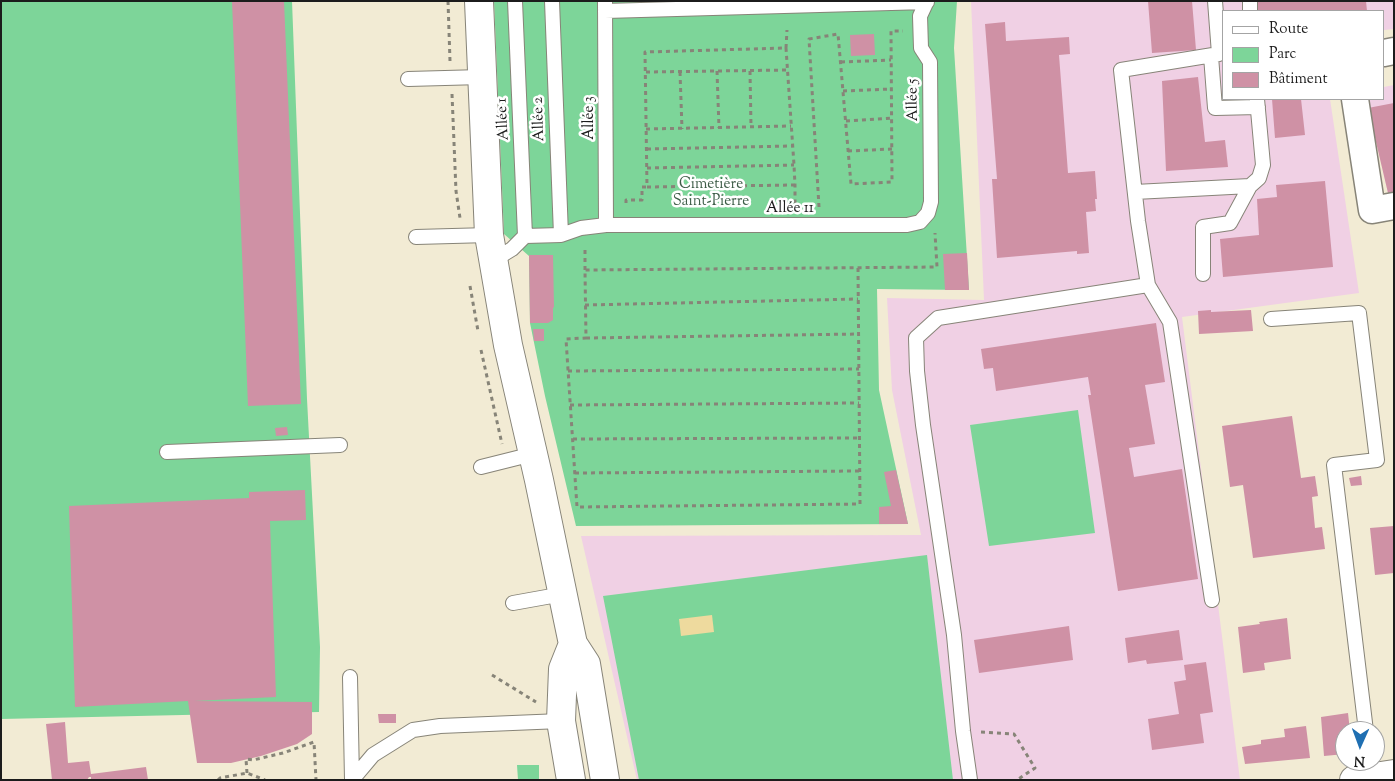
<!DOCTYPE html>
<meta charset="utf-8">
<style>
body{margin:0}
#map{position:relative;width:1395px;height:781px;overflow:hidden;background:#f2ebd4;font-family:"Sorts Mill Goudy",serif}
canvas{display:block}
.frame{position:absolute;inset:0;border:2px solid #1c1c1c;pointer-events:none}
.legend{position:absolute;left:1222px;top:10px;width:162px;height:90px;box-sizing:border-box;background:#fff;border:1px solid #a4a4a4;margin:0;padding:6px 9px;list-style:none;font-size:15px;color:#1c1c1c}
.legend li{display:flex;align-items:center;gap:10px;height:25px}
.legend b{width:25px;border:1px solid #a4a4a4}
.north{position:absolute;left:1335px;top:721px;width:50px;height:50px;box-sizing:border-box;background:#fff;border:1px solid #a4a4a4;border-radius:50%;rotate:182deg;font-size:14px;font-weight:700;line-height:20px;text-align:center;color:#1c1c1c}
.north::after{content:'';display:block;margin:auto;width:18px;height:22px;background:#1f6fb2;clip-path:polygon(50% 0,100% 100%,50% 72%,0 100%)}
</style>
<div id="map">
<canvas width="1395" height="781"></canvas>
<div class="frame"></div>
<ul class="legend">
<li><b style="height:6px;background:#fff"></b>Route</li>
<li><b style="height:14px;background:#7dd599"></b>Parc</li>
<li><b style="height:14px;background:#cf91a5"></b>Bâtiment</li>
</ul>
<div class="north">N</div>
</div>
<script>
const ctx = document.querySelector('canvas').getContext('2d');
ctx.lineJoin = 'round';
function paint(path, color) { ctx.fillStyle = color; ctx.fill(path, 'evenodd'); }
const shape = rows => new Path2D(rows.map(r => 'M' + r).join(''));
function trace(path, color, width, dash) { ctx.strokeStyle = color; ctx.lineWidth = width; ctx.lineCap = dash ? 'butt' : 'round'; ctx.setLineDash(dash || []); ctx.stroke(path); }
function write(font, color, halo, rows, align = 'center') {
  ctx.font = font + ' "Sorts Mill Goudy",serif'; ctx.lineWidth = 5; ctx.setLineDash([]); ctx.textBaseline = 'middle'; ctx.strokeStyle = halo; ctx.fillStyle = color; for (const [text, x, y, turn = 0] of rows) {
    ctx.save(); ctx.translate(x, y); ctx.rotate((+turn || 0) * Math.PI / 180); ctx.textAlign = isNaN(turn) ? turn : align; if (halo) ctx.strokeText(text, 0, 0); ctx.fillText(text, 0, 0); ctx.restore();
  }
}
paint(shape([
 [971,1,1394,1,1394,29,1384,30,1384,11,1224,11,1224,99,1330,99,1359,293,1182,317,1240,780,637,780,581,536,921,535,892,390,887,298,984,300],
 [1394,85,1394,192,1388,193,1367,99,1384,99,1384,87]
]), '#f0d0e4');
paint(shape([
 [1,1,292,1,307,399,320,647,319,712,1,719],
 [494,1,957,1,954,48,969,290,877,289,879,390,908,524,576,526,545,396,530,323,529,256,504,234],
 [1078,410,1095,533,989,546,970,425],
 [927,555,953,780,639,780,603,596],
 [517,765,539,765,539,780,518,780]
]), '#7dd599');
paint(shape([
 [712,615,714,632,681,636,679,619]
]), '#eeda9e');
paint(shape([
 [232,1,284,1,301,404,248,406],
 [1148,1,1192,1,1196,50,1152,53],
 [1256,1,1366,1,1367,11,1256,11],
 [1005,22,1006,41,1069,37,1070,54,1059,55,1068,173,1095,171,1097,199,1095,199,1096,211,1086,212,1089,253,1077,254,1077,251,997,258,992,179,997,179,985,24],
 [874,34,875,55,851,56,850,35],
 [1198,77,1205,142,1225,140,1228,167,1166,171,1162,81],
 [1272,99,1301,99,1305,135,1275,138],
 [1394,103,1394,192,1388,193,1368,108],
 [1325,181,1333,267,1223,277,1220,239,1259,235,1257,199,1277,197,1276,185],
 [967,253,969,290,945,290,943,254],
 [529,255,553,255,554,307,553,308,553,320,548,323,530,323],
 [1211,310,1211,312,1251,310,1253,331,1199,334,1198,311],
 [1156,323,1165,382,1145,385,1155,444,1129,448,1134,477,1182,469,1198,579,1118,591,1088,395,1091,395,1088,377,996,391,993,368,984,369,981,349],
 [533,329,544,329,544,341,534,341],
 [1292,416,1301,478,1315,476,1318,496,1312,497,1315,528,1322,527,1325,549,1253,558,1243,485,1230,487,1222,426],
 [287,427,288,435,276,436,275,428],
 [896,470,908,524,879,524,879,507,891,506,884,472],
 [1361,476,1362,485,1351,486,1349,478],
 [305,490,306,520,270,521,276,697,194,701,312,702,312,734,297,744,261,756,231,763,197,763,188,701,75,707,69,506,249,498,249,492],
 [1394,526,1394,573,1375,575,1370,528],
 [1287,618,1291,659,1264,663,1265,670,1243,673,1238,627,1260,624,1259,622],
 [1069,626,1073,660,979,673,974,640],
 [1179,630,1183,660,1147,664,1146,660,1128,663,1125,638],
 [1206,662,1213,712,1200,714,1204,743,1152,750,1148,719,1179,714,1174,682,1186,680,1184,665],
 [1348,713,1350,731,1345,731,1345,754,1324,756,1321,717],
 [378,714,396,714,396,723,379,723],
 [65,722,68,763,89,761,91,774,146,767,148,780,91,780,91,777,89,777,87,780,52,780,46,724],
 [1306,726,1310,758,1245,764,1242,747,1261,744,1261,740,1285,737,1284,729]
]), '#cf91a5');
const lane = shape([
 [515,1,525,236],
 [552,1,561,235],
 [1250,1,1250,11],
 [605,2,606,225],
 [605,11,927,2],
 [1211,56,1215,108,1258,107],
 [408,79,482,77],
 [1135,192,1250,186,1259,178,1263,165,1257,99],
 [525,236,561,235,581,228,606,225,907,225,920,222,928,213,931,202,930,62,921,48,920,16,927,1],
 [416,237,489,235],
 [494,260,512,249,525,236],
 [1203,274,1203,227,1230,223,1250,186],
 [1271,319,1359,313,1377,460,1334,465,1366,731],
 [167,452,340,445],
 [481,467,533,454],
 [1212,600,1170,322,1148,285,1138,221,1121,70,1219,54,1215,1],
 [513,603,563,594],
 [350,677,352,780],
 [352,780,373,755,413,730,440,726,561,721],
 [970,780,963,731,954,635,923,425,917,371,916,338,938,318,1148,285]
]);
const street = shape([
 [1384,53,1394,51],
 [1355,99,1372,210,1394,206]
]);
const secondary = shape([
 [479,1,489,235,508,345,539,480,573,644,586,664,605,780],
 [571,780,561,721,563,669,573,644],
 [1354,780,1394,774]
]);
trace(lane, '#878478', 16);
trace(street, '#878478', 29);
trace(secondary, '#878478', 30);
trace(shape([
 [448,1,450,61],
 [786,48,787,30],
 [841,62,891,60],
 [717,71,719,128],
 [750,71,751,127],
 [646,72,787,70],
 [680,72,682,129],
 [843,91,891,89],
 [452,94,456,191,460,218],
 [846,121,892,118],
 [646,129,791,126],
 [647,149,792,146],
 [848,151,892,149],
 [647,168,794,165],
 [795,185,647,187,645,52,786,48,794,165,795,185,795,208],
 [626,203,626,200,642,200,642,187,647,187],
 [819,207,809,39,838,34,851,184,892,182,891,31,903,31],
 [858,268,860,504,577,507,566,339,586,338,585,270,937,267,935,233],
 [585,270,585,246],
 [470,286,478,331],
 [585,305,858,299],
 [586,338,859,334],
 [481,350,502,444],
 [568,371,859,369],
 [570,405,859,403],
 [573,439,860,438],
 [575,473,860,471],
 [492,675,536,702],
 [981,732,1014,734,1035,768,1017,780],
 [247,773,246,759,253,760,283,753,314,742,316,780],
 [218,780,220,778,247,773,265,780]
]), '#878478', 3, [4, 4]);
trace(lane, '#fff', 14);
trace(street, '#fff', 26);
trace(secondary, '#fff', 28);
write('15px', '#1c1c1c', '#fff', [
 ["Allée 5",914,100,-91],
 ["Allée 3",590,118,-90],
 ["Allée 1",504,119,-93],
 ["Allée 2",540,119,-92],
 ["Allée 11",790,209]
]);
write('15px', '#3e5d48', '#fff', [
 ["Cimetière",711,185],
 ["Saint-Pierre",711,202]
]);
</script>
